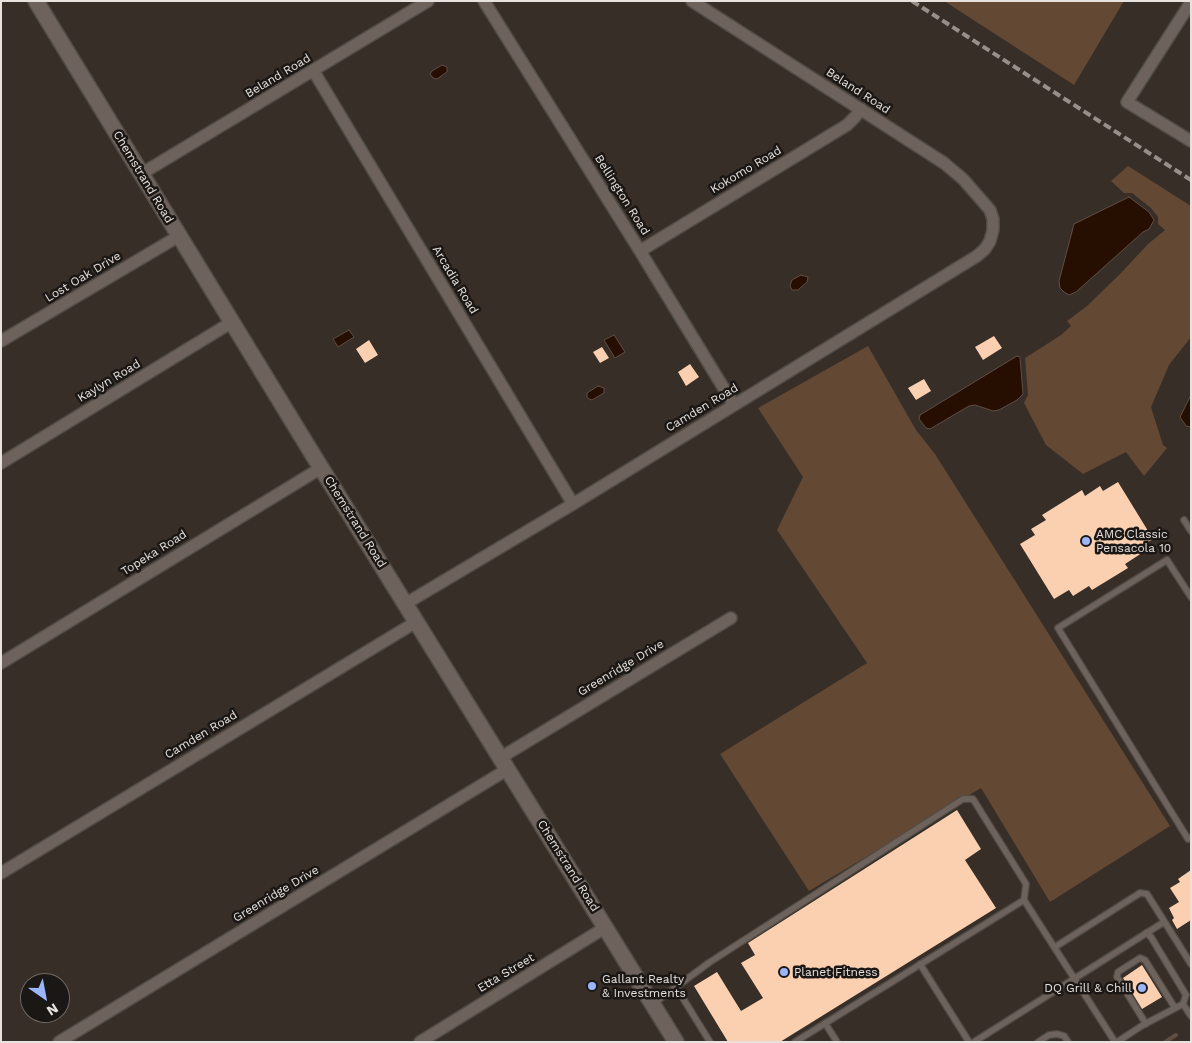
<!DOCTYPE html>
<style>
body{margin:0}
#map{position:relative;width:1192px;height:1043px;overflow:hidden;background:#372e28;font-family:"Work Sans",sans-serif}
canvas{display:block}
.frame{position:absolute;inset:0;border:2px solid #e7e2dd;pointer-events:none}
.north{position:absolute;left:20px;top:973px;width:50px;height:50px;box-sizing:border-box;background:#1b1715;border:1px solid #6d6865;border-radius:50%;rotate:147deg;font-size:14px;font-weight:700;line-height:20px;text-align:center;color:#e7e2dd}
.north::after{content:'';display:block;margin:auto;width:18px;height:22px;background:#9bb5fd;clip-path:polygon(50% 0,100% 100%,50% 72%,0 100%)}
</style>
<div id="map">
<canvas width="1192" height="1043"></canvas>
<div class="frame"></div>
<div class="north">N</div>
</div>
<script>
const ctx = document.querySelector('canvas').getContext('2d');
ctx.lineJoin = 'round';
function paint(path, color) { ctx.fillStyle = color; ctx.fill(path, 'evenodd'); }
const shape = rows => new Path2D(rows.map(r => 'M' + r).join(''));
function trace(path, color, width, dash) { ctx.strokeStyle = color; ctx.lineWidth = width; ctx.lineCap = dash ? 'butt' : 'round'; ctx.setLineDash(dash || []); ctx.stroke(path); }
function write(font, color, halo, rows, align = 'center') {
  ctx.font = font + ' "Work Sans",sans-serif'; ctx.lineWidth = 5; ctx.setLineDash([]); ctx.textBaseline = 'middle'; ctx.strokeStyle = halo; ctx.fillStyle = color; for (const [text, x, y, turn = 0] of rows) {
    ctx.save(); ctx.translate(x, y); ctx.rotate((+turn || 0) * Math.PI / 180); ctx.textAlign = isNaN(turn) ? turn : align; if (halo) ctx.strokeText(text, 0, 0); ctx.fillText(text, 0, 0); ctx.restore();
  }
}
paint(shape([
 [944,1,1124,1,1074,85],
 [1128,166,1191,206,1191,337,1169,365,1151,407,1163,445,1167,448,1144,476,1126,452,1083,474,1046,445,1024,403,1028,395,1025,358,1061,335,1071,326,1067,321,1087,306,1121,273,1148,244,1165,230,1158,224,1158,217,1151,208,1132,193,1124,193,1111,181],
 [868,346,916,430,935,454,1170,826,1050,902,981,788,809,891,720,754,867,663,777,530,803,477,758,408]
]), '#634833');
const water = shape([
 [442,65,447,67,447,72,437,79,433,78,430,74,432,71,442,65],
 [1129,197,1149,212,1154,220,1149,229,1143,232,1076,292,1069,295,1064,292,1060,288,1059,281,1074,224,1129,197],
 [801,275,808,277,807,282,798,290,792,290,790,286,792,280,801,275],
 [349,330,354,337,338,347,333,339,349,330],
 [614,335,625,352,615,358,604,340,614,335],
 [1017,356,1020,357,1023,394,1017,400,999,410,993,411,975,405,969,406,930,429,926,428,919,419,920,415,1017,356],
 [598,386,604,388,604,393,592,400,589,399,587,397,587,393,598,386],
 [1191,395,1191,427,1186,426,1180,417,1191,395]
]);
paint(water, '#260f00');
trace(water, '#604e42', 1);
trace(shape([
 [1165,1042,1176,1035]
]), '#604e42', 4);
paint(shape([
 [994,336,1002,348,983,360,975,347],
 [369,340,378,355,365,363,356,349],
 [602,347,609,358,600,363,593,352],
 [690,364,699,377,686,386,678,372],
 [924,379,931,391,916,400,908,388],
 [1118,482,1153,539,1139,547,1142,553,1125,564,1128,568,1092,590,1089,586,1073,596,1069,590,1054,599,1020,544,1035,535,1031,529,1046,520,1042,515,1082,490,1085,496,1100,486,1103,491],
 [957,810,981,849,965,860,996,908,780,1042,728,1042,694,986,717,972,741,1011,763,998,741,963,755,955,748,943],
 [1191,870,1191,920,1177,929,1172,920,1174,918,1169,908,1179,902,1170,888,1180,882,1178,879],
 [1142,965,1162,997,1142,1009,1123,978]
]), '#fad0b1');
const service = shape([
 [1184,520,1191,531],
 [1191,597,1167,560,1058,628,1188,839,1191,837],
 [1146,933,1151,937,1186,995,1183,1004],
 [1055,947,1140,893,1147,894,1191,964],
 [920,964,969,1042],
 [676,987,710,1042],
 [653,1004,710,962,963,799,973,799,1026,884,1024,900],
 [825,1023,837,1042],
 [1146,1024,1117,977,1118,972,1140,958,1145,960,1175,1008],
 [795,1042,1024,900,1115,1042],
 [974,1042,1164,922],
 [1038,1042,1049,1035,1057,1034,1064,1036,1068,1042],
 [1117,1042,1143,1025,1183,1004,1191,1016]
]);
const minor = shape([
 [484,1,640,251,734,405],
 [1191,2,1127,102,1191,141],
 [313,70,573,504],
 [141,174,428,1],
 [640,251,847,125,855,117,861,109],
 [1,341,179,236],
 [1,463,232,322],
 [405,604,573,504,977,256,985,249,990,241,993,230,993,219,990,210,963,179,944,163,692,1],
 [1,663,321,468],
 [500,758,731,618],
 [1,873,416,622],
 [59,1042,508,769],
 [420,1042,606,927]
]);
const tertiary = shape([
 [36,1,310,450,676,1042]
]);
trace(service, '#524c46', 8);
trace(minor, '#524c46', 14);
trace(tertiary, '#524c46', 18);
trace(service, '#6d635c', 5.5);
trace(minor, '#6d635c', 11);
trace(tertiary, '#6d635c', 15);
trace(shape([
 [912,1,1191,180]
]), '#97908a', 4, [8, 4]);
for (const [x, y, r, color] of [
 [1086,541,5,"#9bb5fd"],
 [784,972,5,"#9bb5fd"],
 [592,986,5,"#9bb5fd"],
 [1142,988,5,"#9bb5fd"]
]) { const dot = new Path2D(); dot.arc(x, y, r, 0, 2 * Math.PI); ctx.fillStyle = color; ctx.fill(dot); trace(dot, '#1b1715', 2); }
write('12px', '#e7e2dd', '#1b1715', [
 ["Beland Road",278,76,-31],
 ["Beland Road",858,91,33],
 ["Kokomo Road",746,170,-31],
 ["Chemstrand Road",143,177,59],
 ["Bellington Road",622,195,58],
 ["Lost Oak Drive",83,277,-31],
 ["Arcadia Road",455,280,59],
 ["Kaylyn Road",109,381,-31],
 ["Camden Road",702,408,-31],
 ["Chemstrand Road",355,522,58],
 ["Topeka Road",154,553,-32],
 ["Greenridge Drive",621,668,-31],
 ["Camden Road",201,735,-31],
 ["Chemstrand Road",568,866,58],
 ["Greenridge Drive",276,894,-31],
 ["Etta Street",506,973,-31]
]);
write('12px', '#e7e2dd', '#1b1715', [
 ["AMC Classic",1096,534],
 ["Pensacola 10",1096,548],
 ["Planet Fitness",794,972],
 ["Gallant Realty",602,979],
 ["& Investments",602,993],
 ["DQ Grill & Chill",1132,988,"right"]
], 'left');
</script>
